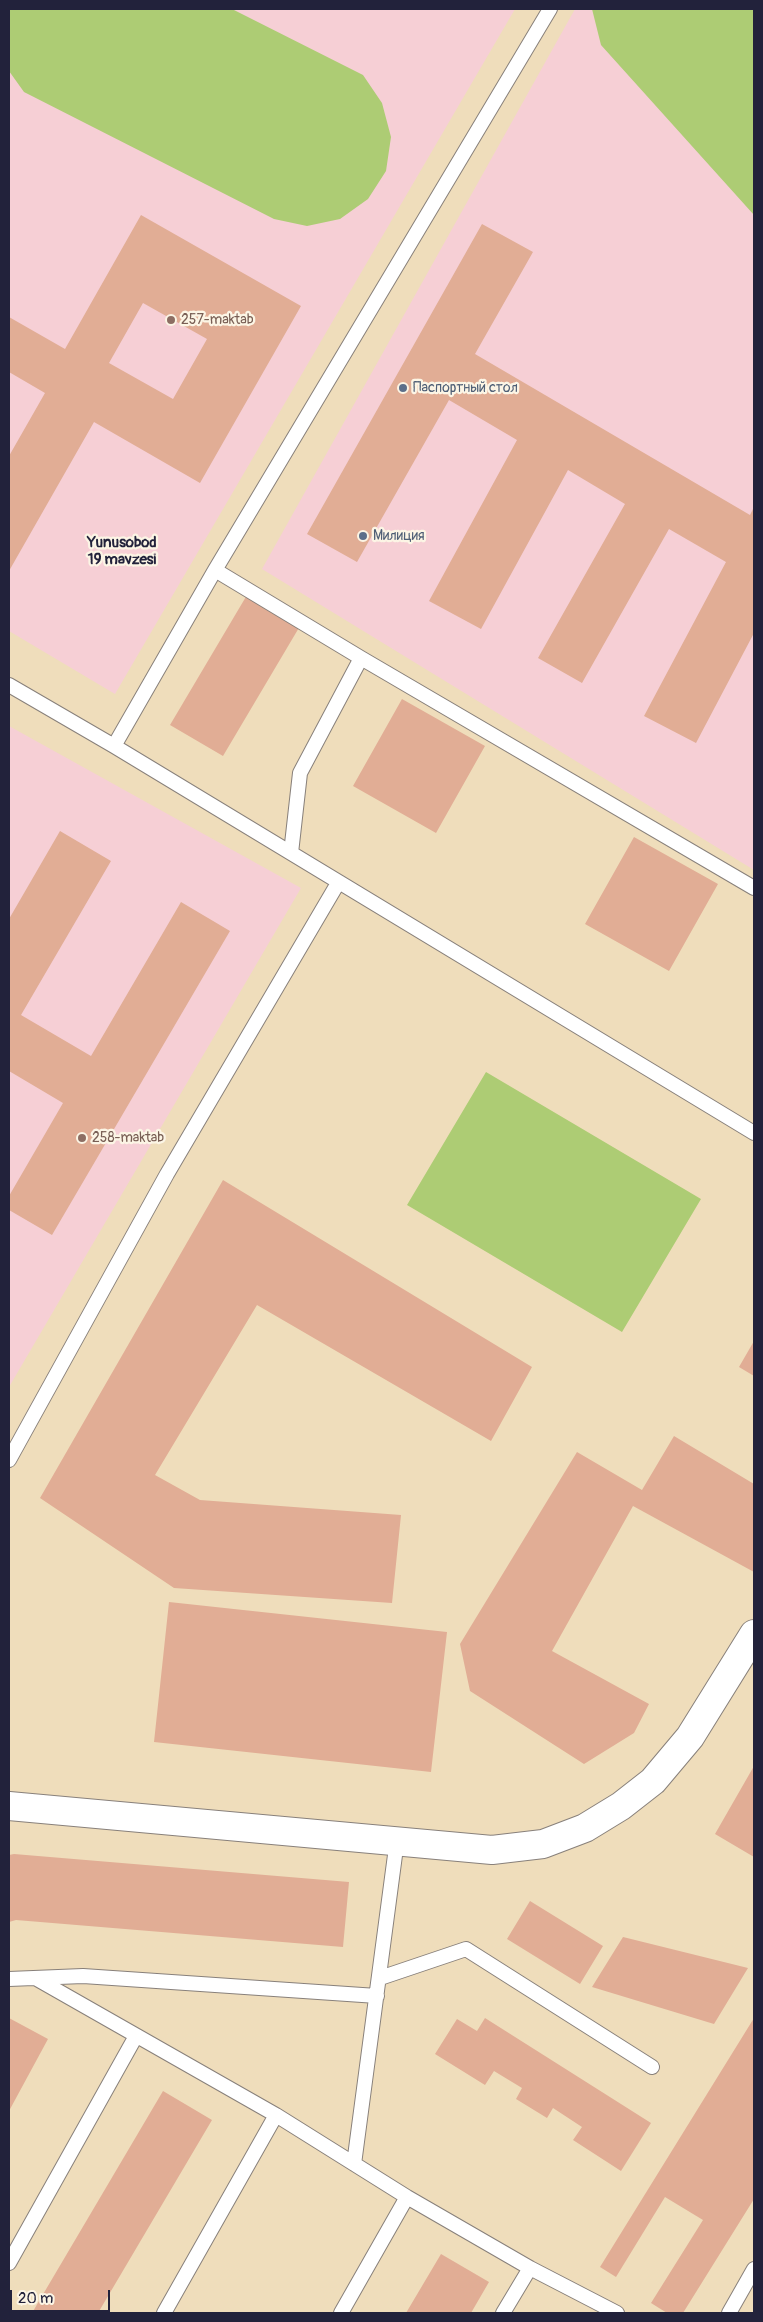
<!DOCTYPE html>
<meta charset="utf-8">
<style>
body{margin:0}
#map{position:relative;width:763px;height:2322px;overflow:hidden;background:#efddbb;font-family:Pangolin,sans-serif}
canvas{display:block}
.frame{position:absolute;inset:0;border:10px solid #22223b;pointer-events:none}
.scale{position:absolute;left:10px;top:2290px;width:100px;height:22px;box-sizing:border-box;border:2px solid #22223b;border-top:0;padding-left:6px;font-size:15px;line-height:18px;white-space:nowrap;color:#22223b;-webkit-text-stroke:4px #fcf5e5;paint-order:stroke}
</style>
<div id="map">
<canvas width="763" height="2322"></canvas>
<div class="frame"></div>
<div class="scale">20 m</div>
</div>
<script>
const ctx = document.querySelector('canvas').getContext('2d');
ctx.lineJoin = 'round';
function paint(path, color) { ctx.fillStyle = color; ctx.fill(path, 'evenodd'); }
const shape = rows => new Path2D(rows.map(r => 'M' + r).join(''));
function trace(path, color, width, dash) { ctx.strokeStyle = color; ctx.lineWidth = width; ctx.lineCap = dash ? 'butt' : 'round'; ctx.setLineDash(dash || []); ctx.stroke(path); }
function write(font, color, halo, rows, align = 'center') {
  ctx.font = font + ' Pangolin,sans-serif'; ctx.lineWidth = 4.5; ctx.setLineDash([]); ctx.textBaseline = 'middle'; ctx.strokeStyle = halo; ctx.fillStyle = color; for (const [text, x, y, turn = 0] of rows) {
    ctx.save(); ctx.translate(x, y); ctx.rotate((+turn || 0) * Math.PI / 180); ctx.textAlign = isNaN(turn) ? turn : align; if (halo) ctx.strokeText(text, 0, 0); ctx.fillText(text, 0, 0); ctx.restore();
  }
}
paint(shape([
 [9,9,515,9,115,694,9,631],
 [575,9,754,9,754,870,262,569],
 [9,726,301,888,9,1387]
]), '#f6cfd5');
paint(shape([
 [9,9,232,9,363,75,382,103,391,137,386,171,368,199,340,219,307,226,274,219,24,92,9,71],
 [592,9,754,9,754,215,601,45],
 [486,1072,701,1199,622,1332,407,1205]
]), '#adcc74');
paint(shape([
 [141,215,301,306,200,483,94,422,9,571,9,456,45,393,9,372,9,317,65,349],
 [143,303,207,339,173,399,109,363],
 [482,224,533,252,475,354,750,515,754,507,754,633,696,743,644,716,726,562,669,529,582,683,538,658,625,504,568,470,481,629,429,601,517,440,449,400,357,562,307,534],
 [247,595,300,626,223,756,170,725],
 [402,699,485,746,436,833,353,786],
 [60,831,111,861,21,1015,91,1056,181,902,230,931,52,1235,9,1210,9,1196,63,1103,9,1071,9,919],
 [634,837,718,884,669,971,585,924],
 [223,1180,532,1367,491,1441,257,1305,155,1475,200,1500,401,1515,392,1603,174,1588,40,1498],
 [754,1341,754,1376,739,1367],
 [674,1436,754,1484,754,1572,633,1506,552,1651,649,1704,634,1733,584,1764,470,1691,460,1644,577,1452,642,1490],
 [169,1602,447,1632,431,1772,154,1742],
 [754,1766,754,1857,715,1834],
 [14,1854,349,1882,343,1947,16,1920,9,1922,9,1855],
 [530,1901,603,1946,580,1984,507,1939],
 [623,1937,748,1968,714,2024,592,1987],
 [9,2018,48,2039,9,2111],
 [485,2018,651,2123,621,2171,573,2140,582,2127,553,2108,547,2118,516,2099,522,2088,494,2071,485,2085,435,2054,457,2019,477,2031],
 [754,2018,754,2199,683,2313,667,2313,651,2303,703,2220,665,2197,616,2277,600,2267],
 [163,2091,212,2120,98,2313,32,2313],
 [441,2254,489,2282,471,2313,406,2313]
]), '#e1ad95');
const lane = shape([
 [215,570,361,658,754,888],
 [9,685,114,746,754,1133],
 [114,746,215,570,550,9],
 [291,853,300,773,361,658],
 [9,1460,167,1174,338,883],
 [380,1978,466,1949,652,2067],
 [9,1979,83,1976,377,1996],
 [37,1979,276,2115,407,2197,530,2268],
 [354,2164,397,1840],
 [9,2263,136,2036],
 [164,2313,276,2115],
 [341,2313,407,2197],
 [503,2313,530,2268,617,2313],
 [729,2313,754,2269]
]);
const street = shape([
 [9,1806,492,1850,543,1844,585,1828,621,1806,653,1781,690,1737,754,1634]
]);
trace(lane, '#88807b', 16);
trace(street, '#88807b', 30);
trace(lane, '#fff', 14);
trace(street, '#fff', 28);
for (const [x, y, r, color] of [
 [171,320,5,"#8d6e63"],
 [403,388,5,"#5c6f8a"],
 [363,536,5,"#5c6f8a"],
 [82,1138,5,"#8d6e63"]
]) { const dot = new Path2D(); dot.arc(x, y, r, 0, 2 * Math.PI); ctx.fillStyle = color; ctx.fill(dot); trace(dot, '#fcf5e5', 2); }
write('14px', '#785e54', '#fcf5e5', [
 ["257-maktab",181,320],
 ["258-maktab",92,1138]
], 'left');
write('14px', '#4e5e75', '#fcf5e5', [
 ["Паспортный стол",413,388],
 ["Милиция",373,536]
], 'left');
write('bold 15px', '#22223b', '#fcf5e5', [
 ["Yunusobod",122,543],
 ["19 mavzesi",122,560]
]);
</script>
